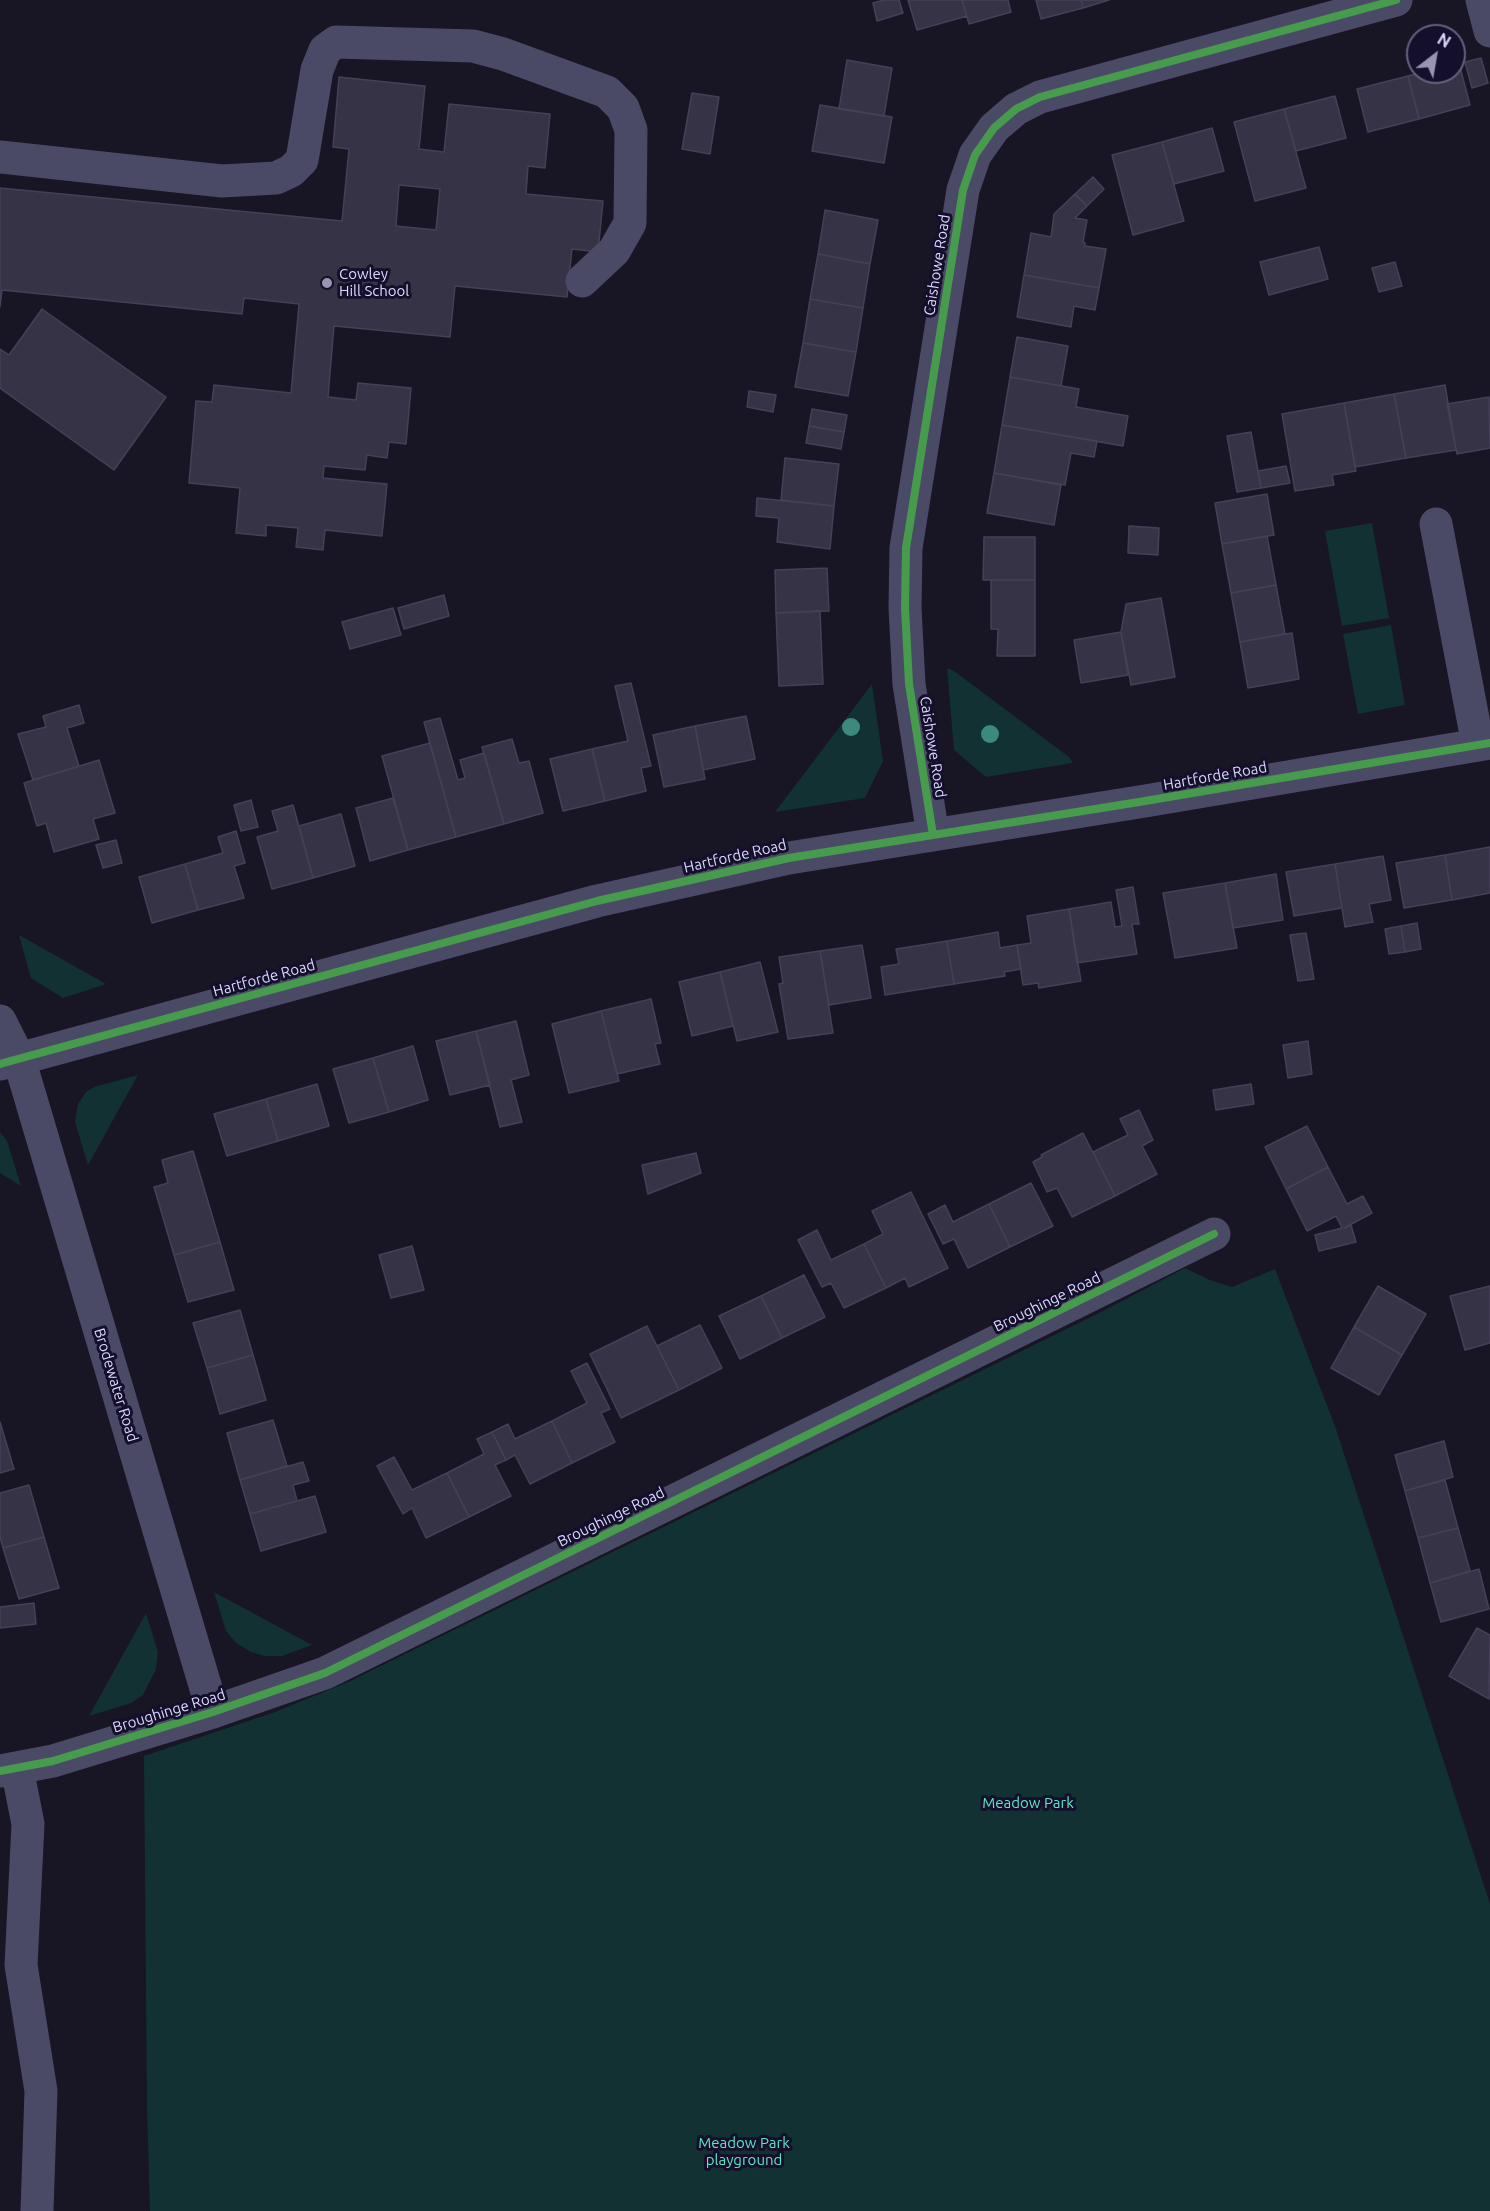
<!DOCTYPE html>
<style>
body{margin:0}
#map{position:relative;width:1490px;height:2211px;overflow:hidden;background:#181525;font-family:Ubuntu,sans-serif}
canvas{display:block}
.north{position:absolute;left:1406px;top:24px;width:60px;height:60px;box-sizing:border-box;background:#140f2b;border:2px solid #646080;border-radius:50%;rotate:31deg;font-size:16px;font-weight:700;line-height:24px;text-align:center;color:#ddd9ff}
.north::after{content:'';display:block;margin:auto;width:21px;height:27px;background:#9894b3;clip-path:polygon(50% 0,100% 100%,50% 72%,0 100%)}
</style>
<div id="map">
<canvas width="1490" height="2211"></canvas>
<div class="north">N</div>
</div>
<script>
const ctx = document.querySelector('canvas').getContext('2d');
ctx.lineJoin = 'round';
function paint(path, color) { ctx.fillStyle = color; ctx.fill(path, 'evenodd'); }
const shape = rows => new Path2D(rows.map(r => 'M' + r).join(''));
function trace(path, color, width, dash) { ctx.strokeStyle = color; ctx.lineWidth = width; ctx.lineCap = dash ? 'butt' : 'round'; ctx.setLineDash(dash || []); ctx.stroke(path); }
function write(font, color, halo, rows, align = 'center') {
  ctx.font = font + ' Ubuntu,sans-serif'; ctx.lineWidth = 6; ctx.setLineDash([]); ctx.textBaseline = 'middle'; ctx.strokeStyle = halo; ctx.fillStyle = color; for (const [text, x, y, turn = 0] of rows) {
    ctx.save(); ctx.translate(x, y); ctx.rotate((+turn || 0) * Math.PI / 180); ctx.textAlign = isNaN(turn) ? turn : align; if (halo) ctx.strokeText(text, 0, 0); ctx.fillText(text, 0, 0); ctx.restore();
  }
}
paint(shape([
 [1372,523,1389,618,1342,626,1325,531],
 [1391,625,1405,705,1358,714,1343,634],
 [947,668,954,671,1069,757,1073,763,986,777,954,750],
 [872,684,883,761,865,798,775,812],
 [19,935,106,984,63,998,31,978],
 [138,1075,88,1165,75,1122,78,1104,86,1092,94,1087],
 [0,1132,7,1141,21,1186,0,1173],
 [1185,1268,1210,1280,1232,1287,1275,1269,1336,1429,1490,1904,1490,2211,150,2211,147,2108,144,1756,275,1712,348,1682,1103,1311],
 [214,1592,312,1645,282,1656,264,1656,251,1652,236,1643,226,1631],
 [146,1613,158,1652,156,1669,143,1695,131,1703,89,1716]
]), '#123132');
const building = shape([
 [884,0,899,0,903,13,877,21,873,3,884,0],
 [908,0,962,0,967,16,917,30,908,0],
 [962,0,1008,0,1011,12,969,24,962,0],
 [1036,0,1081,0,1083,8,1041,19,1036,0],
 [1081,0,1109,0,1083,8,1081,0],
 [1481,58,1488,83,1472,88,1465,62,1481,58],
 [847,60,892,68,884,116,839,109,847,60],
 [1459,63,1470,105,1419,119,1408,76,1424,72,1454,72,1454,64,1459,63],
 [1408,76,1419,119,1368,132,1357,89,1408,76],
 [339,77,425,86,419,149,444,152,449,104,550,114,545,168,528,166,526,194,603,201,598,252,572,249,567,297,455,286,450,337,334,326,328,397,356,400,358,383,411,388,406,444,389,442,387,458,367,455,365,470,324,466,323,478,387,484,382,536,325,530,323,550,296,547,298,528,266,525,266,536,236,533,240,488,189,483,196,401,212,402,214,385,291,393,299,304,244,298,242,314,2,290,0,307,0,188,342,221,349,149,333,147,339,77],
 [399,185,440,189,436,230,396,226,399,185],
 [692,93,719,97,710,154,682,149,692,93],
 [1335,96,1346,138,1296,151,1284,109,1335,96],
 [820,105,892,117,884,163,812,151,820,105],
 [1284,109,1306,188,1255,201,1234,122,1284,109],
 [1212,128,1224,171,1174,184,1162,142,1212,128],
 [1162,142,1184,221,1133,235,1112,155,1162,142],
 [1093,177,1104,189,1087,206,1075,194,1093,177],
 [1075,194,1087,206,1075,218,1087,220,1083,242,1085,243,1085,246,1106,249,1099,288,1024,275,1031,233,1051,237,1054,214,1075,194],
 [825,210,878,220,870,264,818,254,825,210],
 [1319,247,1328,279,1269,295,1260,262,1319,247],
 [818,254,870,264,863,308,810,299,818,254],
 [1395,262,1402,286,1379,292,1372,268,1395,262],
 [1024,275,1099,288,1095,310,1074,306,1071,327,1017,317,1024,275],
 [810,299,863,308,856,352,803,343,810,299],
 [42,309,166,397,114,470,0,388,0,349,9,355,42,309],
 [1017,337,1068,346,1061,386,1010,377,1017,337],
 [803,343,856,352,848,396,795,387,803,343],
 [1010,377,1079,389,1076,407,1128,416,1123,446,1002,425,1010,377],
 [1445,385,1456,450,1406,458,1394,394,1445,385],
 [749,391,776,395,773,412,747,407,749,391],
 [1394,394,1406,458,1355,467,1344,403,1394,394],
 [1489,397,1490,448,1457,454,1447,404,1489,397],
 [1344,403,1356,471,1332,475,1334,485,1295,491,1282,414,1344,403],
 [812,409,847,415,844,432,809,426,812,409],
 [1002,425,1097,441,1094,457,1071,453,1065,485,994,473,1002,425],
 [809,426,844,432,841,449,806,443,809,426],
 [1251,432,1261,488,1237,492,1227,436,1251,432],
 [785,458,839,464,834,506,781,500,785,458],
 [1286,466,1290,483,1261,488,1258,471,1286,466],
 [994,473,1061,485,1054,525,987,513,994,473],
 [1267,494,1274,535,1222,544,1215,503,1267,494],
 [757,498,834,506,830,549,777,542,779,518,756,516,757,498],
 [1129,526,1159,528,1158,555,1128,553,1129,526],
 [1267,536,1276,585,1231,593,1222,544,1267,536],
 [984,537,1035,537,1035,580,983,580,984,537],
 [827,568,829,611,776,613,775,570,827,568],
 [991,580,1035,580,1035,656,997,656,998,629,991,629,991,580],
 [1276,585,1285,634,1240,642,1231,593,1276,585],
 [444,595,449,616,404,629,398,608,444,595],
 [1161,598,1175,677,1131,685,1121,632,1126,604,1161,598],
 [393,608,401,635,350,649,342,622,393,608],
 [820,611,823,684,779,686,776,613,820,611],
 [1121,632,1128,675,1081,683,1074,640,1121,632],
 [1292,633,1299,679,1248,688,1240,642,1292,633],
 [631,683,651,766,641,768,646,791,605,801,592,749,628,741,615,686,631,683],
 [79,705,84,723,67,728,79,766,33,780,18,734,46,727,43,716,79,705],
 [746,716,755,759,703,770,695,726,746,716],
 [440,718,458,780,465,778,460,760,484,753,504,824,456,837,424,722,440,718],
 [695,726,705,779,664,787,653,735,695,726],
 [512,739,519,763,529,761,543,813,504,824,482,747,512,739],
 [430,743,456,837,408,850,382,756,430,743],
 [592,749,605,801,563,811,550,759,592,749],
 [99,760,115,813,93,819,99,839,54,852,46,823,37,826,24,783,99,760],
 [393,798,408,850,370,861,356,808,393,798],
 [251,800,258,827,241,831,234,805,251,800],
 [293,805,313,878,272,889,257,837,278,831,272,811,293,805],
 [341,814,355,866,313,878,299,826,341,814],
 [236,831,245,863,234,866,244,898,198,910,185,864,223,853,218,837,236,831],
 [116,840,122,863,103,868,96,845,116,840],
 [1490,847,1490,893,1452,900,1445,855,1490,847],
 [1445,855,1452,900,1404,908,1396,863,1445,855],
 [1383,856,1391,900,1369,904,1373,922,1345,927,1335,864,1383,856],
 [185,864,198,910,152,923,139,877,185,864],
 [1335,864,1342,908,1294,916,1286,872,1335,864],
 [1276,874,1283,920,1233,928,1225,883,1276,874],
 [1225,883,1237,948,1175,958,1163,893,1225,883],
 [1133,887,1139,924,1132,924,1137,954,1077,963,1069,909,1111,902,1115,927,1122,926,1116,890,1133,887],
 [1069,909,1081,981,1039,988,1038,983,1023,985,1017,945,1031,943,1027,916,1069,909],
 [1417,923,1421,949,1405,952,1401,926,1417,923],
 [1401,926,1405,952,1389,954,1385,929,1401,926],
 [998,932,1000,948,1017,945,1021,969,1004,972,1005,976,954,984,947,941,998,932],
 [1306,933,1314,979,1298,981,1290,935,1306,933],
 [947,941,954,984,885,995,881,967,899,964,896,949,947,941],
 [862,945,871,998,829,1005,820,951,862,945],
 [820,951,833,1033,788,1039,779,984,783,983,779,957,820,951],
 [760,962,778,1032,737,1041,720,972,760,962],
 [720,972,733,1026,692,1036,679,982,720,972],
 [651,999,661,1043,655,1044,660,1064,617,1074,601,1011,651,999],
 [601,1011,619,1081,569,1093,552,1024,601,1011],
 [516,1021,529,1075,511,1080,522,1122,500,1127,476,1031,516,1021],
 [476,1031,490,1085,450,1095,436,1041,476,1031],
 [1308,1041,1312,1074,1288,1078,1283,1045,1308,1041],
 [413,1046,428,1100,389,1112,373,1058,413,1046],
 [373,1058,389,1112,349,1123,333,1069,373,1058],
 [317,1084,329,1126,278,1141,266,1099,317,1084],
 [1251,1084,1254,1104,1216,1110,1213,1090,1251,1084],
 [266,1099,278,1141,227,1156,214,1114,266,1099],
 [1139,1110,1153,1140,1142,1146,1157,1174,1115,1196,1093,1152,1128,1135,1120,1119,1139,1110],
 [1307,1126,1328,1167,1286,1189,1265,1147,1307,1126],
 [1083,1133,1115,1196,1072,1217,1057,1188,1047,1192,1033,1162,1042,1157,1041,1155,1083,1133],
 [193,1151,220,1242,174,1255,154,1187,168,1183,162,1160,193,1151],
 [696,1153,701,1173,648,1194,642,1165,696,1153],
 [1328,1167,1347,1204,1363,1196,1372,1213,1344,1228,1351,1225,1356,1242,1319,1251,1315,1235,1342,1228,1336,1216,1307,1231,1286,1189,1328,1167],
 [1031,1183,1053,1226,1010,1247,989,1204,1031,1183],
 [911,1192,948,1268,909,1287,905,1278,886,1288,864,1244,883,1234,872,1211,911,1192],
 [989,1204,1010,1247,968,1268,954,1239,943,1244,928,1214,945,1205,953,1222,989,1204],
 [817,1230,831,1260,864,1244,886,1288,844,1308,831,1283,822,1287,798,1240,817,1230],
 [220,1242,234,1290,188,1302,174,1255,220,1242],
 [412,1246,424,1290,391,1298,379,1255,412,1246],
 [804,1275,825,1317,782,1338,761,1296,804,1275],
 [1378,1286,1426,1314,1402,1355,1354,1327,1378,1286],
 [1490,1286,1490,1343,1465,1350,1450,1296,1490,1286],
 [761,1296,782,1338,740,1359,719,1316,761,1296],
 [240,1310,253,1355,207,1368,193,1323,240,1310],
 [700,1325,722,1368,679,1390,657,1346,700,1325],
 [647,1326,679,1390,621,1418,590,1354,647,1326],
 [1354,1327,1402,1355,1379,1395,1331,1368,1354,1327],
 [253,1355,266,1400,220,1414,207,1368,253,1355],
 [587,1363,610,1409,601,1413,615,1442,572,1463,552,1421,587,1403,571,1371,587,1363],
 [273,1420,287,1466,240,1480,227,1433,273,1420],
 [552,1421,572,1463,530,1484,515,1455,506,1460,492,1432,508,1424,515,1439,552,1421],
 [0,1422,14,1469,0,1473,0,1422],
 [492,1432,506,1460,495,1465,511,1496,469,1517,447,1473,484,1454,477,1439,492,1432],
 [1444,1441,1453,1477,1405,1491,1395,1455,1444,1441],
 [394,1457,412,1490,447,1473,469,1517,426,1538,412,1508,403,1514,377,1466,394,1457],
 [303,1462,309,1481,293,1485,297,1501,250,1514,240,1480,303,1462],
 [1445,1480,1458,1528,1418,1538,1405,1491,1445,1480],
 [29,1485,44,1537,3,1548,0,1537,0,1493,29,1485],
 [315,1496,326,1532,261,1551,250,1514,315,1496],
 [1458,1528,1470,1571,1430,1583,1418,1538,1458,1528],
 [44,1537,59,1588,19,1599,3,1548,44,1537],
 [1479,1569,1489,1609,1441,1622,1430,1583,1479,1569],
 [34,1603,36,1624,0,1628,0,1607,34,1603],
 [1477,1628,1490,1635,1489,1699,1449,1676,1477,1628]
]);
paint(building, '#363346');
trace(building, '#454058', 1.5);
trace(shape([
 [1482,0,1490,31],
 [0,157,222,181,276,178,291,171,302,160,317,70,325,50,336,42,473,46,503,54,607,92,623,108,631,130,630,223,614,251,582,281],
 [1436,524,1478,745],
 [933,835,909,684,905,608,906,548,963,190,975,155,994,128,1016,109,1040,97,1396,0],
 [0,1021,19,1059,213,1712],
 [0,1064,597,901,789,858,1139,802,1490,743],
 [17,1768,28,1824,21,1965,41,2091,37,2211],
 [0,1771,53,1761,213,1712,325,1673,1214,1234]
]), '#4b4a66', 33);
trace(shape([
 [933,835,909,684,905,608,906,548,963,190,975,155,994,128,1016,109,1040,97,1396,0],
 [0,1064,597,901,789,858,1139,802,1490,743],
 [0,1771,53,1761,213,1712,325,1673,1214,1234]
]), '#469c4c', 8);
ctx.fillStyle = '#3d897d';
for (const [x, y] of [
 [851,727],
 [990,734]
]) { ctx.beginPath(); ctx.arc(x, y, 9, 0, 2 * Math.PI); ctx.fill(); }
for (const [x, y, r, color] of [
 [327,283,6,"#9894b3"]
]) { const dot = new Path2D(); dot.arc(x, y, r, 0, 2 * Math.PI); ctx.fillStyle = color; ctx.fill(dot); trace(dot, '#140f2b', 2); }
write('15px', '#ddd9ff', '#140f2b', [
 ["Caishowe Road",937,265,-81],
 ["Caishowe Road",933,747,81],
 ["Hartforde Road",1215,776,-10],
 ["Hartforde Road",735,856,-13],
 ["Hartforde Road",264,978,-15],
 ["Broughinge Road",1047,1302,-26],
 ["Brodewater Road",116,1385,73],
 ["Broughinge Road",611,1517,-26],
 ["Broughinge Road",169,1711,-17]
]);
write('15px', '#ddd9ff', '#140f2b', [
 ["Cowley",339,274],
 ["Hill School",339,291]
], 'left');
write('15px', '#5ce8c5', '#140f2b', [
 ["Meadow Park",1028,1803],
 ["Meadow Park",744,2143],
 ["playground",744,2160]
]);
</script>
